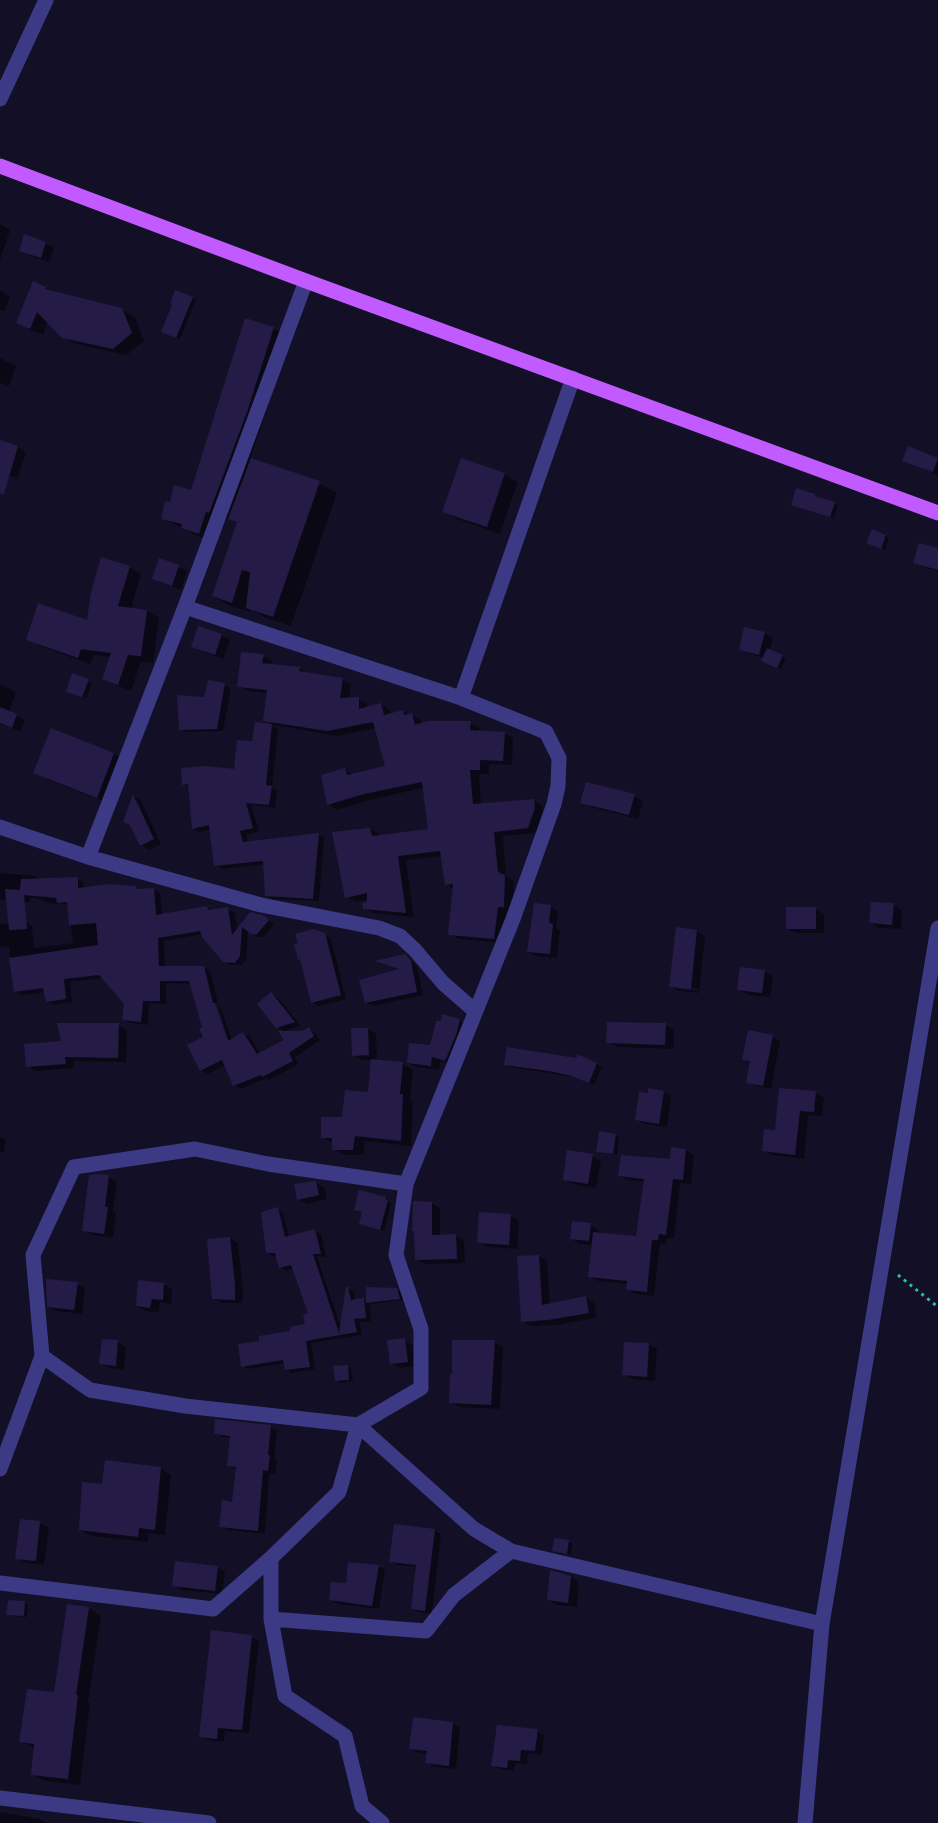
<!DOCTYPE html>
<style>
body{margin:0}
canvas{display:block;background:#130f26}
</style>
<canvas width="938" height="1823"></canvas>
<script>
const ctx = document.querySelector('canvas').getContext('2d');
ctx.lineJoin = 'round';
function paint(path, color) { ctx.fillStyle = color; ctx.fill(path, 'evenodd'); }
const shape = rows => new Path2D(rows.map(r => 'M' + r).join(''));
function trace(path, color, width, dash) { ctx.strokeStyle = color; ctx.lineWidth = width; ctx.lineCap = dash ? 'butt' : 'round'; ctx.setLineDash(dash || []); ctx.stroke(path); }
paint(shape([
 [0,224,10,230,0,260],
 [45,243,54,248,49,262,29,255,21,250],
 [33,283,53,292,122,310,135,317,144,341,127,355,76,344,62,337,48,321,43,335,30,330,18,323],
 [0,290,10,297,5,311,0,310],
 [192,298,196,300,180,339,167,334],
 [273,328,290,338,263,422,250,459,319,483,337,493,291,626,266,618,251,609,250,612,231,606,213,596,238,523,228,517,226,521,223,520,216,542,199,537,162,518,171,504,192,492],
 [0,358,16,366,9,386,0,383],
 [0,442,18,447,26,452,18,478,0,473],
 [909,448,938,459,938,475,904,460],
 [504,474,518,482,500,534,457,519,444,512],
 [815,496,838,505,834,518,796,506],
 [873,531,889,538,885,550,872,544],
 [938,550,938,571,924,567,915,562],
 [160,560,187,571,181,590,162,583,154,578],
 [129,567,141,574,131,609,147,611,159,618,153,663,141,661,131,691,116,685,103,678,111,657,94,655,90,664,40,646,28,639,89,622],
 [764,633,773,638,770,651,786,658,781,669,767,663,764,658,749,654,741,649],
 [221,635,230,640,223,659,201,651,193,647],
 [263,656,272,661,271,665,299,668,308,673,342,679,351,684,349,699,358,699,367,704,367,708,381,704,390,710,391,715,403,711,421,720,422,724,470,723,479,728,479,732,504,733,513,738,512,765,489,764,489,774,479,774,481,805,534,801,543,806,543,814,537,833,503,836,506,877,514,881,513,911,507,911,503,943,459,939,450,934,454,889,446,884,442,856,406,860,414,917,373,913,364,908,369,904,369,899,356,902,347,897,370,829,379,834,379,836,430,831,423,788,374,799,337,810,329,805,345,770,354,775,387,767,376,728,337,736,274,725,265,720,268,693,248,691,239,686],
 [73,675,92,683,87,698,71,693],
 [209,681,225,685,231,688,223,731,186,732,180,729,206,699],
 [0,684,16,692,9,712,25,720,20,731,0,724],
 [256,724,272,726,278,729,272,788,277,791,275,808,251,805,259,831,246,835,248,843,318,835,324,838,319,901,272,899,266,895,265,864,222,869,216,865,211,829,199,832,193,828,190,787,184,784,235,771,253,742],
 [51,730,114,754,127,762,111,804,48,780,35,772],
 [134,796,141,800,161,844,149,850,141,845,133,826,125,821],
 [634,796,643,801,638,819,591,807,582,802],
 [0,871,1,873,35,876,42,880,78,879,84,883,84,889,135,888,140,890,154,890,160,893,162,915,207,907,212,911,228,909,235,913,237,931,250,914,263,917,274,924,264,937,259,937,248,930,246,960,242,965,231,965,224,961,203,934,164,941,165,967,204,967,210,971,219,1007,221,1008,232,1040,243,1033,250,1037,260,1054,309,1029,315,1033,320,1040,295,1057,298,1064,269,1080,267,1078,241,1089,235,1085,226,1064,208,1074,201,1070,205,1038,204,1028,192,984,166,983,166,1004,149,1003,148,1025,130,1023,123,1019,125,1004,103,978,70,982,72,1002,54,1005,47,1001,46,992,22,995,15,991,9,946,0,947,0,924,26,922,32,926,34,948,73,943,70,919,82,906,48,903,40,899,30,898,30,902,0,900],
 [213,1003,217,1003,231,1048,229,1049],
 [893,905,902,910,901,929,879,928,871,923],
 [550,906,558,911,556,928,560,930,557,958,536,956,529,952],
 [815,909,824,914,824,933,796,933,787,928],
 [697,931,705,936,699,993,679,991,671,986],
 [678,986,698,988,698,991,678,989],
 [324,935,331,939,346,999,318,1006,312,1002,302,960,299,959],
 [405,956,417,966,423,995,373,1006,366,1002,401,970,379,961],
 [764,971,773,976,770,997,748,995,739,990],
 [271,994,278,998,301,1026,284,1031,277,1026],
 [459,1020,467,1025,453,1065,440,1061,439,1070,416,1067,408,1063,431,1047],
 [118,1025,127,1030,126,1062,74,1061,74,1068,36,1071,27,1066,62,1043],
 [665,1025,674,1030,674,1049,617,1047,608,1042],
 [368,1029,376,1034,377,1061,403,1064,413,1070,410,1100,413,1101,411,1146,365,1141,363,1155,344,1155,334,1149,334,1144,323,1137,369,1094,373,1060,362,1060,353,1055],
 [772,1036,780,1041,771,1089,756,1086,748,1082,751,1063,743,1059],
 [577,1060,597,1064,602,1067,594,1085,578,1078,511,1067,506,1064],
 [663,1092,671,1096,667,1127,645,1124,637,1119],
 [816,1093,824,1098,822,1116,808,1115,804,1159,772,1155,763,1150,776,1132],
 [615,1135,619,1137,617,1155,601,1153,598,1151],
 [0,1137,6,1140,4,1152,0,1152],
 [686,1150,694,1155,691,1184,680,1183,674,1238,667,1238,666,1244,660,1243,654,1296,636,1294,628,1290,629,1284,598,1281,590,1276,593,1245,580,1244,571,1239,590,1225,599,1230,599,1234,638,1237,645,1182,628,1180,620,1175,671,1161],
 [592,1156,601,1161,596,1188,573,1184,564,1179],
 [108,1177,117,1182,113,1212,116,1213,113,1238,92,1235,84,1230],
 [315,1182,324,1187,327,1199,307,1204,298,1199],
 [386,1198,391,1204,384,1231,365,1225,364,1213,356,1210],
 [432,1203,440,1208,440,1236,456,1236,464,1241,465,1263,425,1264,416,1259],
 [277,1209,283,1212,289,1237,315,1231,321,1234,326,1257,317,1256,341,1328,347,1288,354,1292,355,1301,364,1300,367,1302,396,1289,400,1291,403,1300,370,1304,371,1321,359,1322,362,1335,311,1343,315,1369,292,1373,286,1369,285,1363,248,1369,243,1366,261,1342,292,1332,307,1325,310,1314,294,1268,286,1271,280,1267,277,1256,273,1256,267,1253],
 [511,1216,519,1221,517,1249,487,1247,478,1242],
 [230,1238,238,1243,243,1290,242,1303,222,1303,214,1299],
 [539,1256,547,1261,550,1305,586,1298,594,1303,597,1317,558,1325,531,1326,522,1321],
 [77,1284,85,1288,82,1314,57,1311,49,1307],
 [164,1284,172,1289,171,1304,160,1302,159,1312,146,1311,137,1306],
 [404,1340,413,1345,416,1366,400,1368,391,1363],
 [118,1342,126,1347,124,1370,109,1368,101,1363],
 [494,1342,503,1347,500,1409,459,1407,450,1402,453,1375],
 [648,1344,657,1349,655,1381,632,1379,624,1374],
 [347,1366,351,1368,353,1381,340,1383,336,1380],
 [270,1427,277,1431,274,1459,277,1460,275,1474,269,1473,265,1534,228,1530,221,1526,233,1503,237,1470,229,1465,231,1438,222,1437,215,1433],
 [161,1469,171,1475,165,1535,149,1533,148,1542,91,1536,81,1530,104,1486],
 [21,1521,40,1523,49,1528,44,1565,26,1563,17,1558],
 [434,1530,441,1534,432,1614,419,1612,413,1608,418,1567,397,1565,391,1561],
 [568,1541,572,1544,571,1555,558,1552],
 [378,1566,385,1570,379,1609,338,1604,331,1600,347,1585],
 [217,1567,225,1572,222,1594,181,1590,174,1585],
 [571,1577,579,1582,577,1607,557,1605,549,1600],
 [24,1603,28,1605,27,1617,12,1616,8,1614],
 [89,1608,101,1616,88,1702,90,1703,80,1785,45,1781,32,1774,35,1749,21,1741,55,1694],
 [252,1637,259,1641,249,1733,225,1731,224,1742,207,1740,200,1736],
 [414,1719,453,1723,460,1727,456,1769,434,1767,427,1762,428,1754,418,1753,411,1748],
 [537,1731,544,1735,542,1755,528,1753,527,1764,515,1763,514,1771,500,1769,493,1765],
 [0,1812,40,1819,47,1823,0,1823]
]), '#0007');
paint(shape([
 [24,234,46,242,41,258,19,251],
 [33,281,46,287,45,289,122,308,132,333,113,349,62,338,37,312,30,329,16,323],
 [175,290,193,297,176,338,161,332,172,305,170,304],
 [245,318,274,327,247,412,209,513,206,512,199,534,181,528,182,524,161,519,165,501,170,502,174,485,191,490],
 [0,440,18,446,4,494,0,494],
 [908,446,938,458,933,472,902,461],
 [251,458,320,481,273,617,246,608,250,572,242,570,232,603,212,596,237,522,228,519],
 [461,458,505,473,487,527,442,512],
 [796,488,815,494,815,496,835,502,830,517,791,505],
 [872,529,886,535,881,549,866,543],
 [919,543,938,548,938,570,913,563],
 [101,557,130,566,118,606,147,610,141,656,128,655,118,685,102,679,111,653,81,649,78,658,26,640,38,603,87,620,91,592],
 [159,558,179,565,172,586,152,579],
 [198,626,222,634,215,655,191,647],
 [744,627,765,632,759,655,739,650],
 [767,648,783,655,777,668,761,661],
 [241,652,264,654,262,663,300,667,299,671,343,678,340,698,359,697,359,709,381,703,384,715,403,710,404,715,412,713,415,725,427,721,471,721,470,730,505,732,503,761,480,760,480,770,470,770,473,804,534,799,535,808,528,828,494,832,498,872,505,875,504,907,498,907,494,939,448,935,453,884,445,885,440,851,398,856,406,913,363,909,363,903,367,902,367,893,345,898,332,832,370,828,372,836,428,829,422,782,364,794,327,805,321,775,345,768,347,775,385,766,373,722,327,731,263,721,267,690,237,687],
 [72,673,89,679,82,697,66,692],
 [208,680,225,683,217,729,179,730,177,695,204,697],
 [0,707,17,714,12,728,0,723],
 [255,722,272,724,266,785,272,786,269,805,246,803,253,828,240,831,243,842,319,833,313,899,265,896,263,861,214,866,209,825,192,829,188,784,182,785,181,768,206,766,234,769,237,740,252,741],
 [51,728,114,753,97,798,33,773],
 [586,782,635,794,629,815,580,803],
 [133,794,154,839,140,846,130,825,123,822],
 [78,877,78,888,110,884,136,886,136,889,154,888,156,915,207,906,208,910,228,907,232,935,250,912,263,915,269,920,257,934,251,934,242,927,240,956,235,963,223,962,202,937,200,931,158,938,159,966,204,966,213,1003,215,1003,228,1041,243,1032,257,1054,284,1040,278,1031,302,1031,309,1027,314,1036,289,1053,293,1061,262,1077,261,1075,233,1086,222,1060,200,1071,187,1045,203,1037,199,1029,202,1027,189,981,160,981,160,1001,143,1001,141,1022,122,1020,124,1004,99,975,64,979,66,999,46,1002,43,988,14,992,9,958,98,945,96,923,69,925,67,902,57,903,56,898,24,895,27,929,9,930,5,889,20,890,21,879],
 [871,902,894,903,892,925,869,923],
 [534,903,551,905,549,923,553,924,550,954,527,952],
 [786,907,816,907,816,929,786,929],
 [676,927,697,930,691,989,669,987],
 [313,929,325,933,341,995,311,1003,300,959,298,960,294,944,298,943,295,934],
 [405,954,411,961,417,992,365,1003,359,980,399,969,375,961],
 [740,967,765,970,762,993,737,990],
 [271,992,295,1022,276,1028,257,1004],
 [442,1014,460,1019,456,1035,445,1061,432,1057,431,1066,407,1063,409,1043,430,1045,436,1021,441,1021],
 [607,1022,666,1023,665,1045,606,1043],
 [57,1023,119,1023,118,1058,65,1057,66,1064,26,1067,24,1044,61,1041],
 [351,1028,368,1028,369,1055,352,1056],
 [748,1030,773,1035,763,1086,746,1083,750,1061,742,1060],
 [507,1047,576,1058,577,1054,597,1063,589,1083,571,1076,549,1071,504,1065],
 [371,1059,403,1062,400,1094,403,1094,401,1141,355,1136,353,1150,332,1150,332,1138,321,1138,321,1117,342,1117,345,1090,368,1092],
 [648,1088,664,1091,659,1124,635,1120,639,1092,648,1093],
 [779,1088,816,1091,814,1112,800,1111,795,1155,762,1151,764,1129,775,1130],
 [599,1131,616,1134,613,1154,596,1152],
 [671,1147,686,1149,683,1180,673,1179,666,1235,659,1234,658,1240,652,1240,647,1292,626,1290,627,1281,588,1277,593,1232,636,1236,644,1179,618,1176,621,1155,670,1159],
 [567,1150,593,1154,588,1184,563,1180],
 [96,1174,109,1175,105,1207,108,1207,104,1234,82,1231,89,1175],
 [316,1181,319,1195,297,1200,294,1184],
 [359,1190,386,1197,386,1200,388,1200,380,1230,359,1224,362,1212,354,1210],
 [413,1201,432,1202,432,1235,456,1234,457,1259,415,1260,414,1231,412,1231],
 [278,1207,285,1237,315,1229,321,1254,313,1254,339,1333,346,1287,348,1287,351,1300,364,1298,366,1318,354,1319,357,1332,306,1341,310,1367,285,1370,283,1360,241,1367,238,1344,259,1341,259,1336,290,1331,290,1327,305,1324,303,1315,308,1313,291,1265,279,1268,275,1253,266,1253,261,1212],
 [479,1212,511,1214,509,1245,477,1243],
 [572,1221,591,1223,589,1241,570,1239],
 [230,1237,235,1285,235,1300,212,1299,207,1239],
 [539,1255,542,1305,586,1296,589,1313,548,1320,521,1322,517,1256],
 [46,1279,78,1282,74,1310,47,1307],
 [138,1280,164,1283,163,1300,152,1299,150,1308,136,1306],
 [366,1287,397,1288,400,1299,366,1303],
 [405,1338,408,1362,390,1364,387,1340],
 [102,1339,118,1340,116,1366,99,1364],
 [452,1340,495,1340,491,1405,449,1403,450,1374,452,1374],
 [624,1342,649,1343,647,1377,622,1375],
 [348,1365,349,1380,335,1381,333,1366],
 [215,1419,271,1425,268,1455,270,1455,268,1471,263,1470,258,1531,219,1527,222,1500,232,1502,236,1467,227,1466,230,1436,214,1434],
 [105,1460,161,1467,155,1530,139,1528,138,1537,79,1530,82,1482,102,1484],
 [20,1519,40,1521,36,1561,15,1559],
 [394,1524,435,1529,425,1611,411,1609,416,1565,389,1562],
 [554,1538,569,1540,567,1554,552,1551],
 [175,1561,218,1566,215,1591,172,1586],
 [348,1562,379,1565,372,1606,329,1600,331,1582,346,1583],
 [550,1570,571,1576,568,1603,547,1600],
 [8,1600,25,1601,24,1616,6,1615],
 [67,1604,89,1607,76,1695,78,1695,68,1779,31,1775,34,1744,19,1742,27,1689,54,1692],
 [211,1630,252,1635,242,1730,218,1728,217,1739,199,1737],
 [413,1717,453,1722,449,1766,425,1763,427,1751,409,1749],
 [497,1725,538,1729,535,1751,521,1750,520,1761,508,1760,507,1768,491,1766]
]), '#241b47');
trace(shape([
 [898,1275,938,1307]
]), '#2fb8b0', 3, [3, 4.5]);
trace(shape([
 [0,99,46,0],
 [461,698,573,378],
 [0,827,88,857,261,905,379,928,400,936,415,950,443,983,475,1011],
 [88,857,185,607,306,281],
 [42,1356,90,1390,185,1406,358,1425,474,1529,511,1551,822,1624],
 [0,1469,42,1356,33,1255,74,1167,195,1149,268,1164,406,1184],
 [271,1558,271,1619,285,1696,345,1736,362,1806,382,1823],
 [0,1583,213,1609,271,1558,339,1492,358,1425,421,1388,421,1329,396,1255,406,1184,513,919,554,804,558,786,559,758,546,732,461,698,185,607],
 [271,1619,426,1631,454,1595,511,1551],
 [0,1798,209,1823],
 [805,1823,822,1624,938,928]
]), '#3d3a85', 15);
trace(shape([
 [0,166,306,281,938,513]
]), '#c25bff', 15);
</script>
